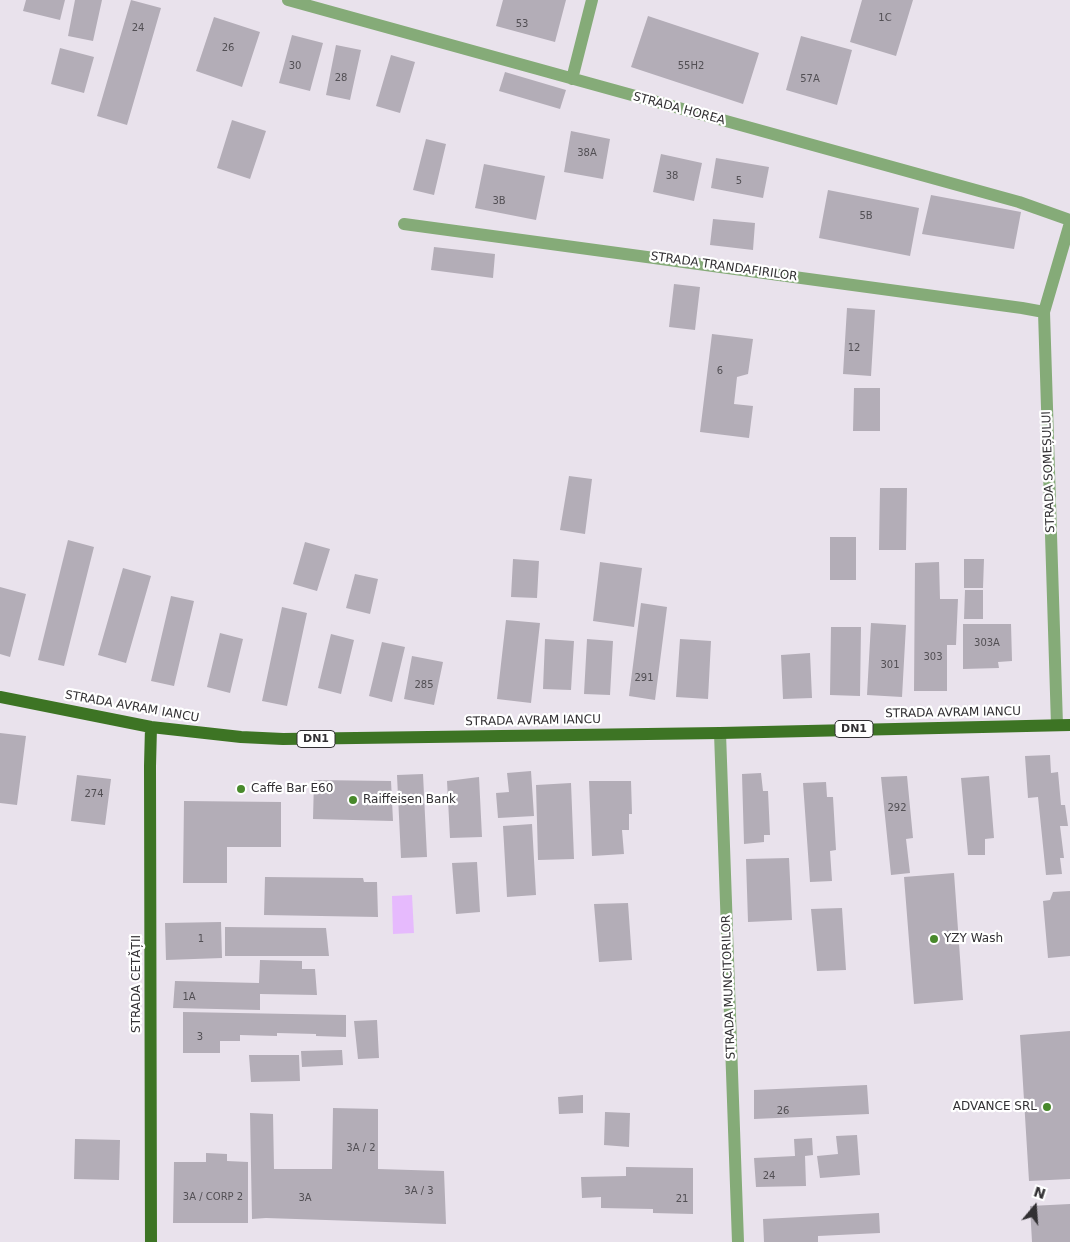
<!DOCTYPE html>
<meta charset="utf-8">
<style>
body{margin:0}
#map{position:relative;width:1070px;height:1242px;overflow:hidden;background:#e9e2ec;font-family:"DejaVu Sans",sans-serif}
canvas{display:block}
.north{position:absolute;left:1010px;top:1182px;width:50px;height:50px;-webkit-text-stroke:4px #fff;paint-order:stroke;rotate:18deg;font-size:14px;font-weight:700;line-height:20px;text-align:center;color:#323033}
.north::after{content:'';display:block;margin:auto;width:18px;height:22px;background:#323033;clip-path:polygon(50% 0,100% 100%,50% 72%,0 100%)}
</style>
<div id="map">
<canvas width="1070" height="1242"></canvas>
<div class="north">N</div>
</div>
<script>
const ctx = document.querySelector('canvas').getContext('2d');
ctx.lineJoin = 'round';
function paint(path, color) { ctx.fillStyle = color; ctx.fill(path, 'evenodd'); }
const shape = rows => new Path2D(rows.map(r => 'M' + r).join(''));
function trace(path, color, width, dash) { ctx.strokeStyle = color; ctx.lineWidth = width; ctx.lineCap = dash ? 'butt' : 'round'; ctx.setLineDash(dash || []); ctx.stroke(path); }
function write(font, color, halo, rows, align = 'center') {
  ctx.font = font + ' "DejaVu Sans",sans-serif'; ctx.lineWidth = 4.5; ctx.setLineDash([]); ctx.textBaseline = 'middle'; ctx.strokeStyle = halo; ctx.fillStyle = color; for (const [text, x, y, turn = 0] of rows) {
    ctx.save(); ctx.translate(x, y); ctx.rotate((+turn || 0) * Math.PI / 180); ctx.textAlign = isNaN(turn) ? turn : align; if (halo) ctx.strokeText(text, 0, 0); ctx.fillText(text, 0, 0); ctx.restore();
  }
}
paint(shape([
 [412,895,414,933,393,934,392,896]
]), '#e6bafd');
paint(shape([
 [26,0,65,0,60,20,23,11],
 [75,0,102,0,93,41,68,36],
 [131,0,161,8,127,125,97,116],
 [503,0,566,0,555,42,496,26],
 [862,0,913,0,896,56,850,42],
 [648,16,759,53,743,104,631,67],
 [214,17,260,32,242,87,196,71],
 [292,35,323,43,310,91,279,83],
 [801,36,852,50,837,105,786,90],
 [336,45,361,50,350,100,326,95],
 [60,48,94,57,84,93,51,84],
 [391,55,415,62,400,113,376,106],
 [505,72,566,90,560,109,499,91],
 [232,120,266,131,250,179,217,168],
 [571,131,610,139,603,179,564,172],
 [426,139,446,144,434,195,413,190],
 [661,154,702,163,694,201,653,192],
 [716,158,769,167,763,198,711,188],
 [484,164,545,176,536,220,475,208],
 [828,190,919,208,910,256,819,238],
 [931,195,1021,212,1014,249,922,234],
 [713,219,755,223,753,250,710,245],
 [434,247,495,254,493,278,431,270],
 [674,284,700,287,695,330,669,327],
 [847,308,875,310,871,376,843,374],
 [712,334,753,339,748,374,737,377,734,404,753,406,749,438,700,432],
 [854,388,880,388,880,431,853,431],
 [569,476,592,479,585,534,560,530],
 [880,488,907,488,906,550,879,550],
 [830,537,856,537,856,580,830,580],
 [68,540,94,547,64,666,38,660],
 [305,542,330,549,317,591,293,584],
 [513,559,539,561,537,598,511,597],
 [964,559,984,559,983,588,964,588],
 [600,562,642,568,634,627,593,621],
 [939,562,940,599,958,599,956,645,947,645,947,691,914,691,915,563],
 [123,568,151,576,126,663,98,655],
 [355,574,378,579,370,614,346,608],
 [0,587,26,594,10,657,0,654],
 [965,590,983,590,983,619,964,619],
 [171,596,194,601,174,686,151,681],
 [641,603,667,607,655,700,629,696],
 [282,607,307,613,287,706,262,701],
 [506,620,540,623,531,703,497,699],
 [871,623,906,625,902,697,867,695],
 [963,624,1011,624,1012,661,998,662,999,668,963,669],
 [831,627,861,627,860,696,830,695],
 [220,633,243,639,230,693,207,687],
 [331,634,354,640,341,694,318,688],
 [545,639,574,641,571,690,543,689],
 [587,639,613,641,610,695,584,694],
 [680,639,711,641,708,699,676,697],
 [382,642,405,647,392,702,369,696],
 [810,653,812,698,783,699,781,655],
 [412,656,443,662,434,705,404,699],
 [0,733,26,736,17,805,0,803],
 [1050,755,1051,773,1058,772,1061,805,1065,805,1068,826,1060,826,1064,858,1060,858,1062,874,1046,875,1038,797,1028,798,1025,756],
 [531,771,534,816,498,818,496,793,509,792,507,773],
 [761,773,763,791,768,791,770,835,764,835,764,842,744,844,742,774],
 [423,774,427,857,401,858,397,775],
 [77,775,111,779,105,825,71,821],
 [907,776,913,838,906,839,910,873,891,875,881,777],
 [989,776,994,838,985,839,985,855,968,855,961,778],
 [479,777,482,837,450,838,447,781],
 [314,780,391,781,393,821,313,819],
 [589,781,631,781,632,814,629,814,629,830,622,830,624,854,592,856],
 [826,782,827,797,833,797,836,850,830,851,832,881,810,882,803,783],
 [571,783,574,859,538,860,536,785],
 [184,801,281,802,281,847,227,847,227,883,183,883],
 [532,824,536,895,507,897,503,826],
 [789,858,792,920,748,922,746,859],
 [477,862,480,912,456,914,452,863],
 [954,873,963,1000,914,1004,904,877],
 [265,877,363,878,364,882,377,882,378,917,264,915],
 [1070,891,1070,956,1048,958,1043,901,1050,900,1053,892],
 [628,903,632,960,599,962,594,904],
 [842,908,846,970,817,971,811,909],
 [221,922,222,958,166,960,165,923],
 [225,927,326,928,329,956,225,956],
 [260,960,302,961,302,969,315,969,317,995,260,994,260,1010,173,1008,175,981,259,983],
 [183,1012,346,1015,346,1037,316,1036,316,1034,277,1033,277,1036,240,1035,240,1041,220,1041,220,1053,183,1053],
 [377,1020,379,1058,358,1059,354,1021],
 [1070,1031,1070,1179,1029,1181,1020,1035],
 [342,1050,343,1065,302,1067,301,1051],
 [249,1055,299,1055,300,1081,251,1082],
 [867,1085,869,1114,754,1119,754,1090],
 [583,1095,583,1113,559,1114,558,1097],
 [333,1108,378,1109,378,1169,444,1171,446,1224,266,1218,252,1219,250,1113,273,1114,274,1169,332,1169],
 [605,1112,630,1113,629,1147,604,1145],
 [857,1135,860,1175,820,1178,817,1156,838,1154,836,1136],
 [812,1138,813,1155,805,1156,806,1186,756,1187,754,1158,795,1156,794,1139],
 [75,1139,120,1140,119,1180,74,1179],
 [206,1153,227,1154,227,1161,248,1162,248,1223,173,1223,174,1162,206,1162],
 [626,1167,693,1168,693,1214,653,1213,653,1209,601,1208,601,1197,582,1198,581,1177,626,1176],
 [1070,1204,1070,1242,1032,1242,1030,1206],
 [879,1213,880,1233,818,1236,818,1242,764,1242,763,1219]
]), '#b3adb7');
trace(shape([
 [288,0,1019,202,1070,220],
 [572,79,592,0],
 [404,224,1022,308,1044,312],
 [1057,725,1044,312,1070,223],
 [720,733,738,1242]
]), '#85ab78', 12);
trace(shape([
 [0,697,151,727,241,737,283,739,720,733,1070,725],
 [151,727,150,766,151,1242]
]), '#3d7424', 12);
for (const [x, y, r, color] of [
 [241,789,5,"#48892b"],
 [353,800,5,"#48892b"],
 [934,939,5,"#48892b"],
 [1047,1107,5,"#48892b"]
]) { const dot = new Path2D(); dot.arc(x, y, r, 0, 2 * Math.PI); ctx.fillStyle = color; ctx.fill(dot); trace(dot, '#fff', 2); }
write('10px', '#524f54', null, [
 ["1C",885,18],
 ["53",522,24],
 ["24",138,28],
 ["26",228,48],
 ["30",295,66],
 ["55H2",691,66],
 ["28",341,78],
 ["57A",810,79],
 ["38A",587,153],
 ["38",672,176],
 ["5",739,181],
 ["3B",499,201],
 ["5B",866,216],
 ["12",854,348],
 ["6",720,371],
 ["303A",987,643],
 ["303",933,657],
 ["301",890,665],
 ["291",644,678],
 ["285",424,685],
 ["274",94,794],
 ["292",897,808],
 ["1",201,939],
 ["1A",189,997],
 ["3",200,1037],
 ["26",783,1111],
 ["3A / 2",361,1148],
 ["24",769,1176],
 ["3A / 3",419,1191],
 ["3A / CORP 2",213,1197],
 ["3A",305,1198],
 ["21",682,1199]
]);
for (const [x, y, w] of [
 [854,729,38],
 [316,739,38]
]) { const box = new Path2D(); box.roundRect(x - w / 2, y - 8.5, w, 17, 4); ctx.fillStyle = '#fff'; ctx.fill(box); trace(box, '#323033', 1); }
write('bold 11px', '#323033', null, [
 ["DN1",854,729],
 ["DN1",316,739]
]);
write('12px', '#323033', '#fff', [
 ["STRADA HOREA",679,109,15],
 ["STRADA TRANDAFIRILOR",724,267,8],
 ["STRADA SOMEȘULUI",1049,472,-92],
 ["STRADA AVRAM IANCU",132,707,10],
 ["STRADA AVRAM IANCU",953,713,-1],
 ["STRADA AVRAM IANCU",533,721,-1],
 ["STRADA CETĂȚII",137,984,-90],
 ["STRADA MUNCITORILOR",729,987,-92]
]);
write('12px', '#323033', '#fff', [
 ["Caffe Bar E60",251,789],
 ["Raiffeisen Bank",363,800],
 ["YZY Wash",944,939],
 ["ADVANCE SRL",1037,1107,"right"]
], 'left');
</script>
